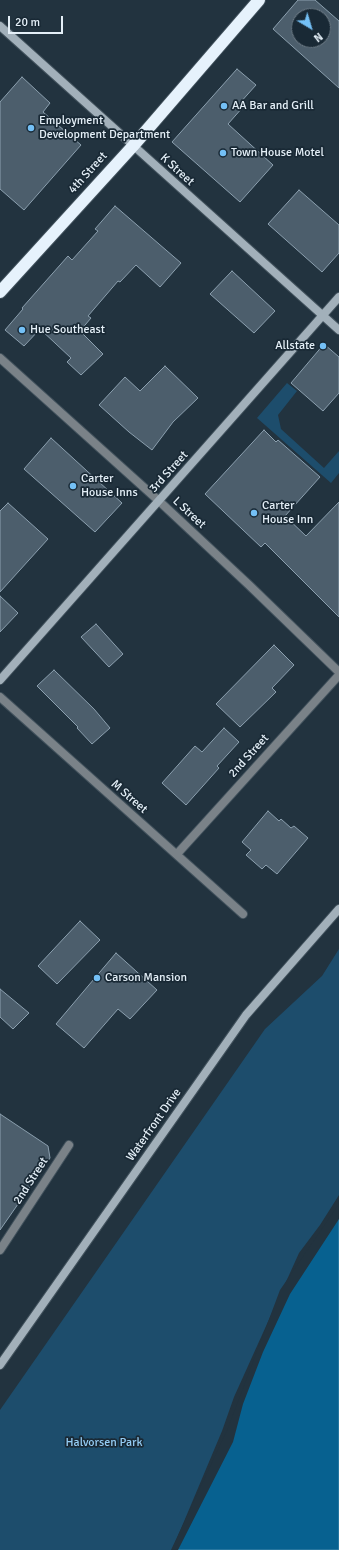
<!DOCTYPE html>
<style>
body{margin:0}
#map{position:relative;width:339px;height:1550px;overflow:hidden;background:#22333f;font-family:Signika,sans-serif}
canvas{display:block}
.north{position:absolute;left:291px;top:8px;width:40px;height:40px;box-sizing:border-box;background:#192935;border:1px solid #6a7883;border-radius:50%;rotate:142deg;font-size:11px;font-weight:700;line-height:16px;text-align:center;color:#e4eff7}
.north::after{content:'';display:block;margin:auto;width:14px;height:18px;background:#74c0f6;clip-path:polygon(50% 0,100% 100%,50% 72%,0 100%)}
.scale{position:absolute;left:8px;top:16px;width:55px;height:18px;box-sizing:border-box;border:2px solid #e4eff7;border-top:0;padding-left:5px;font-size:12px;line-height:14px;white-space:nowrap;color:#e4eff7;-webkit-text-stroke:3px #192935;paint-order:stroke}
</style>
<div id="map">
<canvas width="339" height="1550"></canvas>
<div class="north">N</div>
<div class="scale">20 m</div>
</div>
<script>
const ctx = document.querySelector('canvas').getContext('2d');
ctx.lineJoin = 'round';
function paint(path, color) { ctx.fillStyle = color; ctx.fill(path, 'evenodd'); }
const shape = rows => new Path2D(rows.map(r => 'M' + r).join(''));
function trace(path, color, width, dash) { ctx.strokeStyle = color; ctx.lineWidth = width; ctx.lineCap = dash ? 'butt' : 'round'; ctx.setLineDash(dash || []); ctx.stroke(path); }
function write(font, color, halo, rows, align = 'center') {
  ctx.font = font + ' Signika,sans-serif'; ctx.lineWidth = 3.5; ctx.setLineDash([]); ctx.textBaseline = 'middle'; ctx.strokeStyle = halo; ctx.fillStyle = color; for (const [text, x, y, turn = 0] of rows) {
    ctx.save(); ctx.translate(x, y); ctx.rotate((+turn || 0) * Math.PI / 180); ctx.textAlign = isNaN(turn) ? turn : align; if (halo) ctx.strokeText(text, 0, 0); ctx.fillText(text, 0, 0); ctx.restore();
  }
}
paint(shape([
 [287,383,297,391,278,415,281,429,324,468,339,451,339,473,331,483,257,418],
 [339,949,339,1195,320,1225,299,1253,234,1397,222,1431,172,1550,0,1550,0,1410,265,1029,322,976]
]), '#1d4d6c');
const water = shape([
 [339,1206,339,1550,173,1550,230,1429,281,1291,339,1206]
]);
paint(water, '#076190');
trace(water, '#498caf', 1);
paint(shape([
 [339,1204,339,1219,290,1294,263,1352,243,1404,233,1442,178,1550,171,1550,228,1428,280,1290]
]), '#22333f');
const building = shape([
 [298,0,315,0,339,21,339,88,273,29,298,0],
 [299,16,323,16,323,40,299,40,299,16],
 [237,69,256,85,239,104,243,107,228,124,273,165,240,202,172,142,237,69],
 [22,77,50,103,43,112,81,145,24,210,0,189,0,102,22,77],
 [299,190,339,225,339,253,322,272,268,224,299,190],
 [115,206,181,263,160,287,136,265,120,282,118,281,88,316,91,318,80,331,103,354,81,375,67,362,71,358,40,329,24,346,5,330,23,309,22,308,68,256,72,260,98,231,95,229,115,206],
 [232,271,275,311,254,333,210,294,232,271],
 [324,344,339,357,339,393,323,411,291,383,324,344],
 [165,366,198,398,173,422,152,450,129,432,99,405,125,377,140,391,165,366],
 [264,430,276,442,278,440,320,477,285,516,306,536,339,502,339,617,265,543,261,547,205,494,264,430],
 [51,438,122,503,95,532,24,469,51,438],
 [8,503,48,539,0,592,0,511,8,503],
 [0,596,18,613,0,632,0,596],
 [96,624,123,654,109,667,81,637,96,624],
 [274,645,294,665,272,688,276,692,240,727,216,704,274,645],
 [54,670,94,709,110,728,92,744,77,728,78,727,37,686,54,670],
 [224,728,239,742,217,766,219,768,186,805,162,783,195,746,202,752,224,728],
 [268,811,279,821,281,819,291,828,294,826,308,838,277,874,266,865,262,869,246,855,251,850,242,842,268,811],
 [80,921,100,940,57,984,38,966,80,921],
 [116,953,157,990,130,1019,118,1009,84,1048,56,1024,116,953],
 [0,989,29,1013,13,1029,0,1017,0,989],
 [0,1114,48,1146,50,1158,0,1230,0,1114]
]);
paint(building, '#4c5e6c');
trace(building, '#8ca0af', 1);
const street = shape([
 [0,358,159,501,249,585,339,672],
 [0,697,243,914],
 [177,854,339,675],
 [0,1250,69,1145]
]);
const secondary = shape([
 [0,26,339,330],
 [0,680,339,297],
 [0,1365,246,1015,339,909]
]);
const highway = shape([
 [0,292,133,146,259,0]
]);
trace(street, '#41515c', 10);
trace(secondary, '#41515c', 10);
trace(highway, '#41515c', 14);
trace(street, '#7a8288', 8);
trace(secondary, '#a2b0ba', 8);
trace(highway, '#e6f2fc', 12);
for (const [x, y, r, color] of [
 [224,106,4,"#74c0f6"],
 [31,128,4,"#74c0f6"],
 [223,153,4,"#74c0f6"],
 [22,330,4,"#74c0f6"],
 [323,346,4,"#74c0f6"],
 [73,486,4,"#74c0f6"],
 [254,513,4,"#74c0f6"],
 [97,978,4,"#74c0f6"]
]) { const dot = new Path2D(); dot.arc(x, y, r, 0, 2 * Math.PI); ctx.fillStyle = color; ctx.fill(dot); trace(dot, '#192935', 1.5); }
write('12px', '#e4eff7', '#192935', [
 ["AA Bar and Grill",232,106],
 ["Employment",39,121],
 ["Development Department",39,135],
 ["Town House Motel",231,153],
 ["Hue Southeast",30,330],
 ["Allstate",315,346,"right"],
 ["Carter",81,479],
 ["House Inns",81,493],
 ["Carter",262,506],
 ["House Inn",262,520],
 ["Carson Mansion",105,978]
], 'left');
write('12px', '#e4eff7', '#192935', [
 ["K Street",177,170,42],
 ["4th Street",88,173,-48],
 ["3rd Street",169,472,-48],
 ["L Street",189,513,43],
 ["2nd Street",249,756,-48],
 ["M Street",129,797,41],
 ["Waterfront Drive",154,1125,-55],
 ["2nd Street",31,1181,-57]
]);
write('12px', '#95cdf5', '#192935', [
 ["Halvorsen Park",104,1443]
]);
</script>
